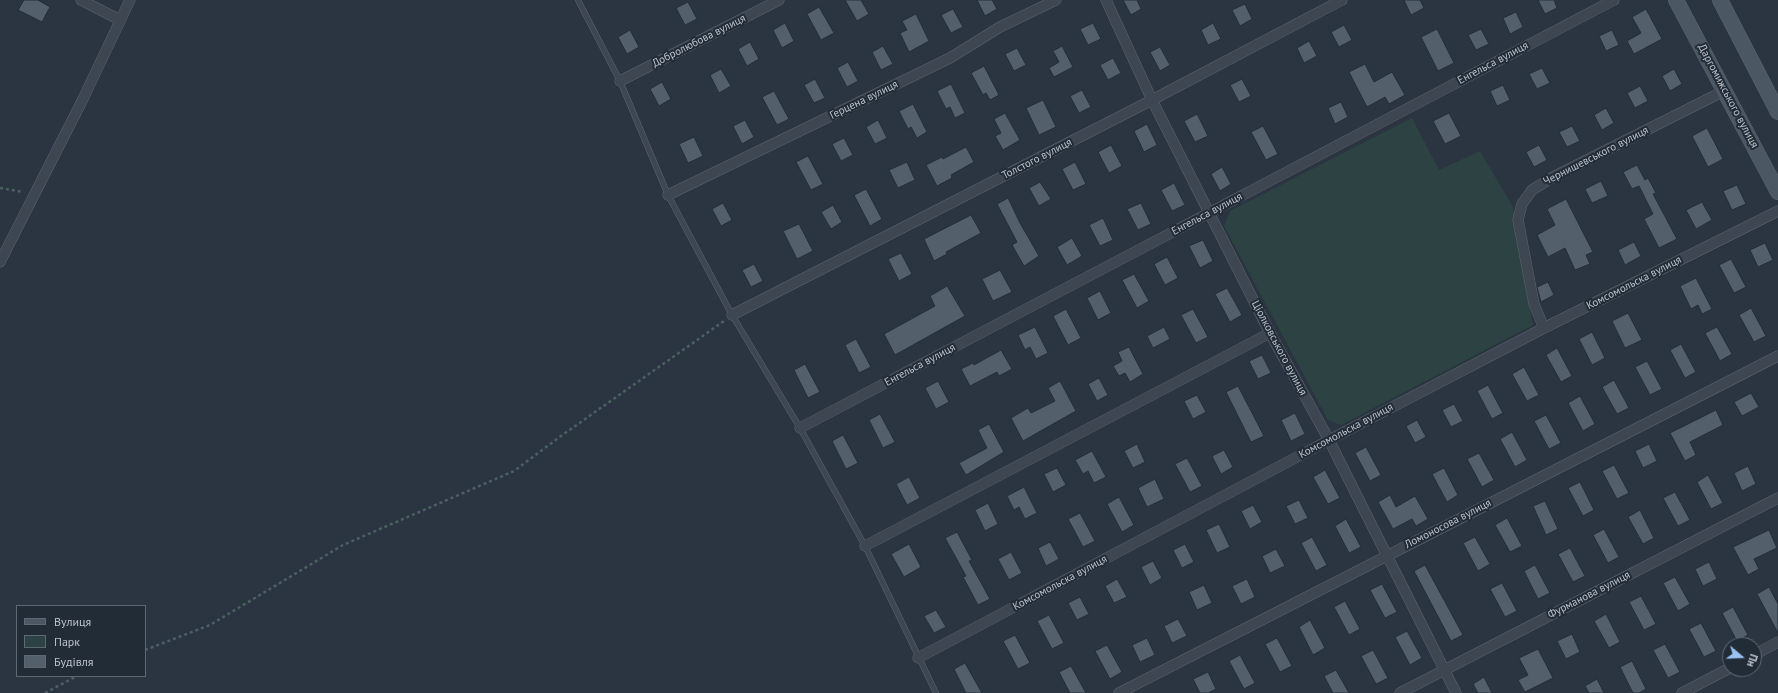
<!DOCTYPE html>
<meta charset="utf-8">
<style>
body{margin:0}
#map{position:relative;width:1778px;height:693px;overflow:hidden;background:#2a3541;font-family:"PT Sans",sans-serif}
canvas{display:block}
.legend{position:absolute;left:16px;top:605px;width:130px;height:72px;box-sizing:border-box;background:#222c37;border:1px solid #5f6872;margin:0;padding:5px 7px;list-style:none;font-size:12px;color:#bbc2cb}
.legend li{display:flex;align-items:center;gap:8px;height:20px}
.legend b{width:20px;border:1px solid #5f6872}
.north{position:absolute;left:1722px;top:637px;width:40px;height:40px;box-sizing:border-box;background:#222c37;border:1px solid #5f6872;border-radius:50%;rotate:109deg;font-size:11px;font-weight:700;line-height:16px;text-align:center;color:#bbc2cb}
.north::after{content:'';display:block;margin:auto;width:14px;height:18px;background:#9bc2f0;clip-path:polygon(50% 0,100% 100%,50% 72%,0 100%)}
</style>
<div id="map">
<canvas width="1778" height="693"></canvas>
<ul class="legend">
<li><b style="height:5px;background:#4c5764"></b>Вулиця</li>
<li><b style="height:11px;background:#2d4343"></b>Парк</li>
<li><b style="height:11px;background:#53606c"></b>Будівля</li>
</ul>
<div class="north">Пн</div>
</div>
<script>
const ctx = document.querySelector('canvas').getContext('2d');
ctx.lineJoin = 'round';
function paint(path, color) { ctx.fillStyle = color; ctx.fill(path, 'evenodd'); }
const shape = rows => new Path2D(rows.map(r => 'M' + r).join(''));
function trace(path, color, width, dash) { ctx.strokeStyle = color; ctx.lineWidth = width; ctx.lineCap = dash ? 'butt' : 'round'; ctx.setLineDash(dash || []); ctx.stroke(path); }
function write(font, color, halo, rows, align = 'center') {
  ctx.font = font + ' "PT Sans",sans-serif'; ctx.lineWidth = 4; ctx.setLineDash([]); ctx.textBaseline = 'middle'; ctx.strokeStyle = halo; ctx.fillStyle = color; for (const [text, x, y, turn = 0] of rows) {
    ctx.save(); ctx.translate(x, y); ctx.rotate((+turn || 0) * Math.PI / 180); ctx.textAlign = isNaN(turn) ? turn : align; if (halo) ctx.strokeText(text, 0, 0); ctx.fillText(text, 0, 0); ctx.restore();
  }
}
paint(shape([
 [1412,118,1439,170,1480,151,1513,207,1533,325,1341,425,1328,420,1224,226,1230,211]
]), '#2d4343');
const building = shape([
 [24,0,38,0,50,7,42,22,18,10,24,0],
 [845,0,861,0,869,14,857,21,845,0],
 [977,0,992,0,997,9,985,16,977,0],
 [1123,0,1137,0,1141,9,1131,15,1123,0],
 [1404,0,1420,0,1424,8,1411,15,1404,0],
 [1538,0,1554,0,1557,8,1545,14,1538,0],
 [688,2,697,19,685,25,676,8,688,2],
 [1245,4,1252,19,1240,26,1232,10,1245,4],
 [819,7,834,33,821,40,807,14,819,7],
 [953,9,963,27,951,33,941,15,953,9],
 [1646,9,1662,39,1634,54,1627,41,1641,33,1632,17,1646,9],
 [1516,12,1523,27,1510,34,1503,18,1516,12],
 [916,14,929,41,909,52,900,33,907,30,902,21,916,14],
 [785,23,794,41,782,48,773,30,785,23],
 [1093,23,1101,39,1088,45,1080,29,1093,23],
 [1213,23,1221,39,1208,45,1201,30,1213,23],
 [1344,25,1352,40,1339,47,1331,32,1344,25],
 [1437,29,1454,63,1438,71,1421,37,1437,29],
 [1481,29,1489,44,1476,50,1468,35,1481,29],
 [630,30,639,47,627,54,618,37,630,30],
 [1612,30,1619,45,1606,51,1599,36,1612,30],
 [1309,41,1317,56,1304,63,1297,48,1309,41],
 [750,42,759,59,747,66,738,49,750,42],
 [883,46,893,64,881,70,872,52,883,46],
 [1062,46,1073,67,1054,77,1049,68,1059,62,1053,51,1062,46],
 [1160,47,1170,65,1160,71,1150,52,1160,47],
 [1017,48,1026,65,1014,71,1005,54,1017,48],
 [1113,58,1121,73,1108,80,1100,65,1113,58],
 [848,62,858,81,847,87,837,68,848,62],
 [1365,64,1374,82,1392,72,1405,95,1389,104,1385,97,1367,107,1349,72,1365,64],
 [984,66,999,95,990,100,986,93,983,95,971,73,984,66],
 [1542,68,1550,83,1537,89,1529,74,1542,68],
 [721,69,731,86,719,93,710,75,721,69],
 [1674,69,1682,84,1670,91,1662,76,1674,69],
 [815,79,825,98,814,103,804,85,815,79],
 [1242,79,1251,96,1239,102,1230,85,1242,79],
 [662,82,671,99,659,106,650,89,662,82],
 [951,84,965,113,955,118,950,107,946,109,937,91,951,84],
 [1503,85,1510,100,1497,106,1490,91,1503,85],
 [1640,86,1648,101,1635,108,1627,93,1640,86],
 [1082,90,1091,107,1079,113,1070,96,1082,90],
 [774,91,789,119,777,125,762,97,774,91],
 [1043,100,1056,127,1039,135,1026,108,1043,100],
 [1341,102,1348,117,1335,124,1328,108,1341,102],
 [913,104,927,132,917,138,911,127,908,129,899,111,913,104],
 [1606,108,1614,123,1602,130,1594,115,1606,108],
 [1005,113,1020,140,1003,150,995,136,1001,133,994,119,1005,113],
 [1449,113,1461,136,1445,144,1433,121,1449,113],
 [1197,114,1208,136,1195,142,1184,121,1197,114],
 [745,120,754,137,742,144,733,126,745,120],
 [878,120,887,138,875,144,866,127,878,120],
 [1147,124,1157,145,1144,152,1134,131,1147,124],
 [1263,126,1278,154,1266,160,1251,132,1263,126],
 [1572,126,1580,141,1567,147,1559,132,1572,126],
 [1707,128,1723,159,1708,167,1692,136,1707,128],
 [694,137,703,156,688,163,679,144,694,137],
 [844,138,853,155,841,161,832,144,844,138],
 [1111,145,1122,166,1109,173,1098,152,1111,145],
 [1539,145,1547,160,1534,167,1526,152,1539,145],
 [966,147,974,162,951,175,952,178,937,186,926,165,942,157,943,159,966,147],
 [808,156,823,184,811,190,796,162,808,156],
 [907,162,915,180,898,188,889,170,907,162],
 [1075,162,1086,184,1073,190,1062,169,1075,162],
 [1637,165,1645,180,1648,178,1656,193,1653,194,1677,239,1659,248,1644,219,1653,214,1639,186,1632,189,1623,172,1637,165],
 [1222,167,1231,184,1220,191,1211,174,1222,167],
 [1601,181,1608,196,1592,203,1585,189,1601,181],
 [1040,182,1051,199,1039,206,1029,188,1040,182],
 [1174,183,1185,205,1172,211,1161,190,1174,183],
 [1737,185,1746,204,1732,210,1723,191,1737,185],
 [866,189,882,219,870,226,854,195,866,189],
 [1008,198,1020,223,1039,256,1024,266,1012,245,1017,242,997,204,1008,198],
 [1566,199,1593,252,1586,255,1590,264,1575,270,1565,248,1548,257,1537,235,1555,225,1547,209,1566,199],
 [1702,202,1712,220,1696,229,1686,210,1702,202],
 [723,203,732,220,721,226,712,209,723,203],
 [1141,203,1151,224,1138,230,1127,209,1141,203],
 [833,205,842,222,831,229,821,212,833,205],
 [971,215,981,233,946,252,947,254,934,261,924,239,971,215],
 [1103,218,1113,240,1100,246,1089,225,1103,218],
 [799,224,813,251,797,259,783,231,799,224],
 [1072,238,1082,256,1067,265,1057,247,1072,238],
 [1203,240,1213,261,1200,268,1189,246,1203,240],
 [1634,242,1641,256,1625,265,1618,250,1634,242],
 [1765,243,1773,260,1758,267,1750,250,1765,243],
 [901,253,912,274,899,281,888,259,901,253],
 [1167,257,1178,278,1165,285,1154,264,1167,257],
 [1731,259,1746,287,1734,293,1719,265,1731,259],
 [754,264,763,281,751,287,742,270,754,264],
 [1000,270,1012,292,993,301,982,279,1000,270],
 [1134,274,1149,301,1137,308,1122,280,1134,274],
 [1696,278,1712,309,1702,314,1698,305,1691,309,1680,286,1696,278],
 [1548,282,1554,295,1541,302,1537,287,1548,282],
 [947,286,965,316,895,355,884,334,935,306,930,296,947,286],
 [1227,288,1242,315,1230,322,1215,294,1227,288],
 [1100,291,1111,313,1098,320,1087,298,1100,291],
 [1751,308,1766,336,1754,342,1739,315,1751,308],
 [1066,309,1081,338,1068,345,1053,316,1066,309],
 [1193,309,1208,337,1196,343,1181,315,1193,309],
 [1628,313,1642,340,1625,348,1612,321,1628,313],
 [1035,327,1048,353,1036,359,1030,347,1025,350,1018,335,1035,327],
 [1164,327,1170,339,1153,348,1147,336,1164,327],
 [1717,327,1732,354,1720,361,1705,333,1717,327],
 [1592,332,1605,358,1592,365,1579,339,1592,332],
 [856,339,871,367,859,373,845,345,856,339],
 [1681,344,1696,372,1685,378,1670,350,1681,344],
 [1129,347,1143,374,1130,382,1125,373,1119,376,1113,366,1122,361,1118,352,1129,347],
 [1557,348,1572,376,1561,382,1546,355,1557,348],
 [1001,350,1012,369,999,376,997,372,970,386,961,369,973,363,974,365,1001,350],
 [1262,355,1271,373,1258,379,1249,361,1262,355],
 [1647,361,1662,389,1650,395,1635,367,1647,361],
 [805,364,820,392,808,398,794,370,805,364],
 [1524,367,1539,395,1527,401,1512,374,1524,367],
 [1099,378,1108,395,1097,401,1088,384,1099,378],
 [1614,380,1629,408,1617,414,1602,387,1614,380],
 [938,381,949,402,936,409,925,388,938,381],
 [1060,381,1076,411,1023,441,1011,418,1028,408,1031,413,1055,401,1048,388,1060,381],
 [1488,385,1503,413,1492,419,1477,391,1488,385],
 [1238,386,1264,436,1251,442,1226,392,1238,386],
 [1751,393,1759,407,1742,416,1734,402,1751,393],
 [1197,395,1206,412,1193,419,1184,401,1197,395],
 [1580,396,1595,424,1583,431,1568,403,1580,396],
 [1454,404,1463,421,1451,427,1442,410,1454,404],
 [1716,410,1723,425,1690,442,1696,455,1685,461,1670,433,1716,410],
 [1295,413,1305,434,1291,441,1281,420,1295,413],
 [880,414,895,442,883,448,869,420,880,414],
 [1546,415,1561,443,1549,449,1534,421,1546,415],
 [1417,420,1426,437,1415,443,1406,426,1417,420],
 [989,424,1004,452,966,475,959,463,987,448,978,430,989,424],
 [1512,432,1527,460,1515,467,1500,439,1512,432],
 [843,435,858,463,846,469,832,441,843,435],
 [1137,444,1145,462,1133,468,1124,451,1137,444],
 [1649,444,1657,461,1643,468,1635,451,1649,444],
 [1366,447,1381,475,1370,481,1355,453,1366,447],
 [1224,450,1233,467,1221,474,1212,456,1224,450],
 [1092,451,1106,477,1094,483,1088,471,1083,474,1075,460,1092,451],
 [1479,453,1494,480,1482,487,1467,459,1479,453],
 [1187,458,1202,486,1190,492,1175,464,1187,458],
 [1614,465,1629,493,1617,499,1602,471,1614,465],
 [1748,466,1756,484,1742,491,1734,473,1748,466],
 [1057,468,1066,485,1053,492,1044,474,1057,468],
 [1444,468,1458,495,1447,502,1432,474,1444,468],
 [1325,470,1340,498,1328,504,1313,477,1325,470],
 [1708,475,1723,503,1711,509,1697,482,1708,475],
 [909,477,920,498,907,505,896,484,909,477],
 [1155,479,1164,499,1147,507,1138,488,1155,479],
 [1580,482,1594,510,1583,516,1568,488,1580,482],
 [1024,487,1037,513,1025,519,1019,507,1014,510,1007,496,1024,487],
 [1675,492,1690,520,1678,526,1663,498,1675,492],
 [1390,495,1396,507,1415,496,1428,519,1416,526,1412,519,1393,529,1378,502,1390,495],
 [1119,497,1134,525,1122,532,1107,504,1119,497],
 [1299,500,1308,518,1295,524,1286,506,1299,500],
 [1545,501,1558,529,1546,535,1533,506,1545,501],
 [988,503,998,524,985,531,975,510,988,503],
 [1253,505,1262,522,1250,529,1241,511,1253,505],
 [1640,510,1654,538,1643,544,1628,517,1640,510],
 [1080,513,1095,541,1083,547,1068,519,1080,513],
 [1507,518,1522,546,1510,552,1495,525,1507,518],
 [1346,519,1361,547,1349,553,1335,526,1346,519],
 [1219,524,1230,547,1217,553,1206,530,1219,524],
 [1604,529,1619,557,1608,563,1593,535,1604,529],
 [1769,530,1777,548,1754,559,1759,569,1748,575,1733,547,1769,530],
 [957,532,972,560,969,561,990,599,978,605,963,577,966,576,945,538,957,532],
 [1312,537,1327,565,1316,571,1301,543,1312,537],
 [1475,537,1490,564,1478,571,1463,543,1475,537],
 [1050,542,1059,559,1046,566,1038,548,1050,542],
 [909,544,921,567,904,577,891,554,909,544],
 [1185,544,1194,562,1182,568,1173,550,1185,544],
 [1570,548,1585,576,1573,582,1558,554,1570,548],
 [1276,549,1285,566,1270,573,1262,556,1276,549],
 [1011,552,1022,573,1009,580,998,559,1011,552],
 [1153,561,1162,578,1150,585,1141,567,1153,561],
 [1709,562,1717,579,1703,586,1695,569,1709,562],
 [1425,565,1463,635,1451,641,1414,571,1425,565],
 [1535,565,1550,593,1538,599,1524,571,1535,565],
 [1675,577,1690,604,1678,611,1663,583,1675,577],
 [1117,579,1127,597,1114,603,1105,586,1117,579],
 [1247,579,1255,597,1241,604,1232,586,1247,579],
 [1502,583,1517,611,1505,617,1490,589,1502,583],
 [1382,584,1397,612,1385,618,1370,590,1382,584],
 [1204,585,1212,603,1197,610,1189,592,1204,585],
 [1769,587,1778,604,1778,633,1757,594,1769,587],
 [1641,596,1656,624,1644,630,1629,602,1641,596],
 [1080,597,1089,614,1077,620,1068,603,1080,597],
 [1345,601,1360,629,1349,635,1334,607,1345,601],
 [1733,607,1748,635,1737,641,1722,613,1733,607],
 [936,610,946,627,934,633,924,616,936,610],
 [1606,614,1620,642,1609,648,1594,621,1606,614],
 [1049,615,1064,643,1052,649,1037,621,1049,615],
 [1178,619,1187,636,1172,643,1164,626,1178,619],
 [1310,620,1325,648,1313,655,1299,627,1310,620],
 [1701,623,1716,651,1704,657,1689,629,1701,623],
 [1407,631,1422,658,1410,665,1395,637,1407,631],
 [1572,634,1580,652,1566,659,1557,641,1572,634],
 [1015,635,1030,663,1018,669,1003,641,1015,635],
 [1147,638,1155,655,1140,662,1132,645,1147,638],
 [1277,638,1292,666,1280,672,1265,644,1277,638],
 [1665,644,1680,672,1668,678,1653,650,1665,644],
 [1107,645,1122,672,1110,679,1095,651,1107,645],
 [1538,649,1553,678,1525,692,1518,680,1528,675,1519,658,1538,649],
 [1373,650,1388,678,1376,684,1361,656,1373,650],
 [1240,655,1255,683,1244,689,1229,661,1240,655],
 [1632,661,1646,689,1639,693,1633,693,1620,667,1632,661],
 [965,663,982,693,966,693,954,669,965,663],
 [1071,666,1086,693,1070,693,1059,672,1071,666],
 [1336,670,1349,693,1333,693,1324,676,1336,670],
 [1208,672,1216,689,1208,693,1200,693,1193,679,1208,672],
 [1484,677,1492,693,1478,693,1473,684,1484,677],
 [1597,679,1604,693,1589,693,1585,686,1597,679]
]);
paint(building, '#53606c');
trace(building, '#242e39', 1);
const lane = shape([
 [578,0,620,81,668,195,732,315,800,428,865,546,936,693]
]);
const street = shape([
 [81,0,120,20],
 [1106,0,1152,100,1270,333,1329,440,1456,693],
 [620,81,779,0],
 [668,195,950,58,1000,27,1056,0],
 [0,262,82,101,130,0],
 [732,315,1152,100,1342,0],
 [1544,328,1534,304,1518,220,1522,204,1532,190,1553,177,1726,90],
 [800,428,1614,0],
 [865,546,1270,333],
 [1754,655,1778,642],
 [918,658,1329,440,1544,328,1778,211],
 [1119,693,1778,356],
 [1400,693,1778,498],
 [1682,693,1730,668]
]);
const secondary = shape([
 [1676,0,1778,192],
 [1720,0,1778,112]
]);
trace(lane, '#5c656f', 6);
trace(street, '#5c656f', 11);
trace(secondary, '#5c656f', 16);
trace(shape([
 [0,188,23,192],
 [145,650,210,625,343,545,514,471,561,436,724,321],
 [45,693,77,676]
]), '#4c6061', 2.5, [3, 3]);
trace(lane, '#3e4751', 5);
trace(street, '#3e4751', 10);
trace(secondary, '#4c5764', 15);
write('11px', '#bbc2cb', '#222c37', [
 ["Добролюбова вулиця",699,41,-27],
 ["Енгельса вулиця",1493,63,-28],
 ["Даргомижського вулиця",1728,96,62],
 ["Герцена вулиця",864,100,-26],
 ["Чернишевського вулиця",1596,156,-27],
 ["Толстого вулиця",1037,159,-27],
 ["Енгельса вулиця",1207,214,-28],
 ["Комсомольска вулиця",1634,283,-27],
 ["Ціолковського вулиця",1279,348,62],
 ["Енгельса вулиця",920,365,-28],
 ["Комсомольска вулиця",1346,431,-28],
 ["Ломоносова вулиця",1448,524,-27],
 ["Комсомольска вулиця",1060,583,-28],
 ["Фурманова вулиця",1589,595,-27]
]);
</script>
